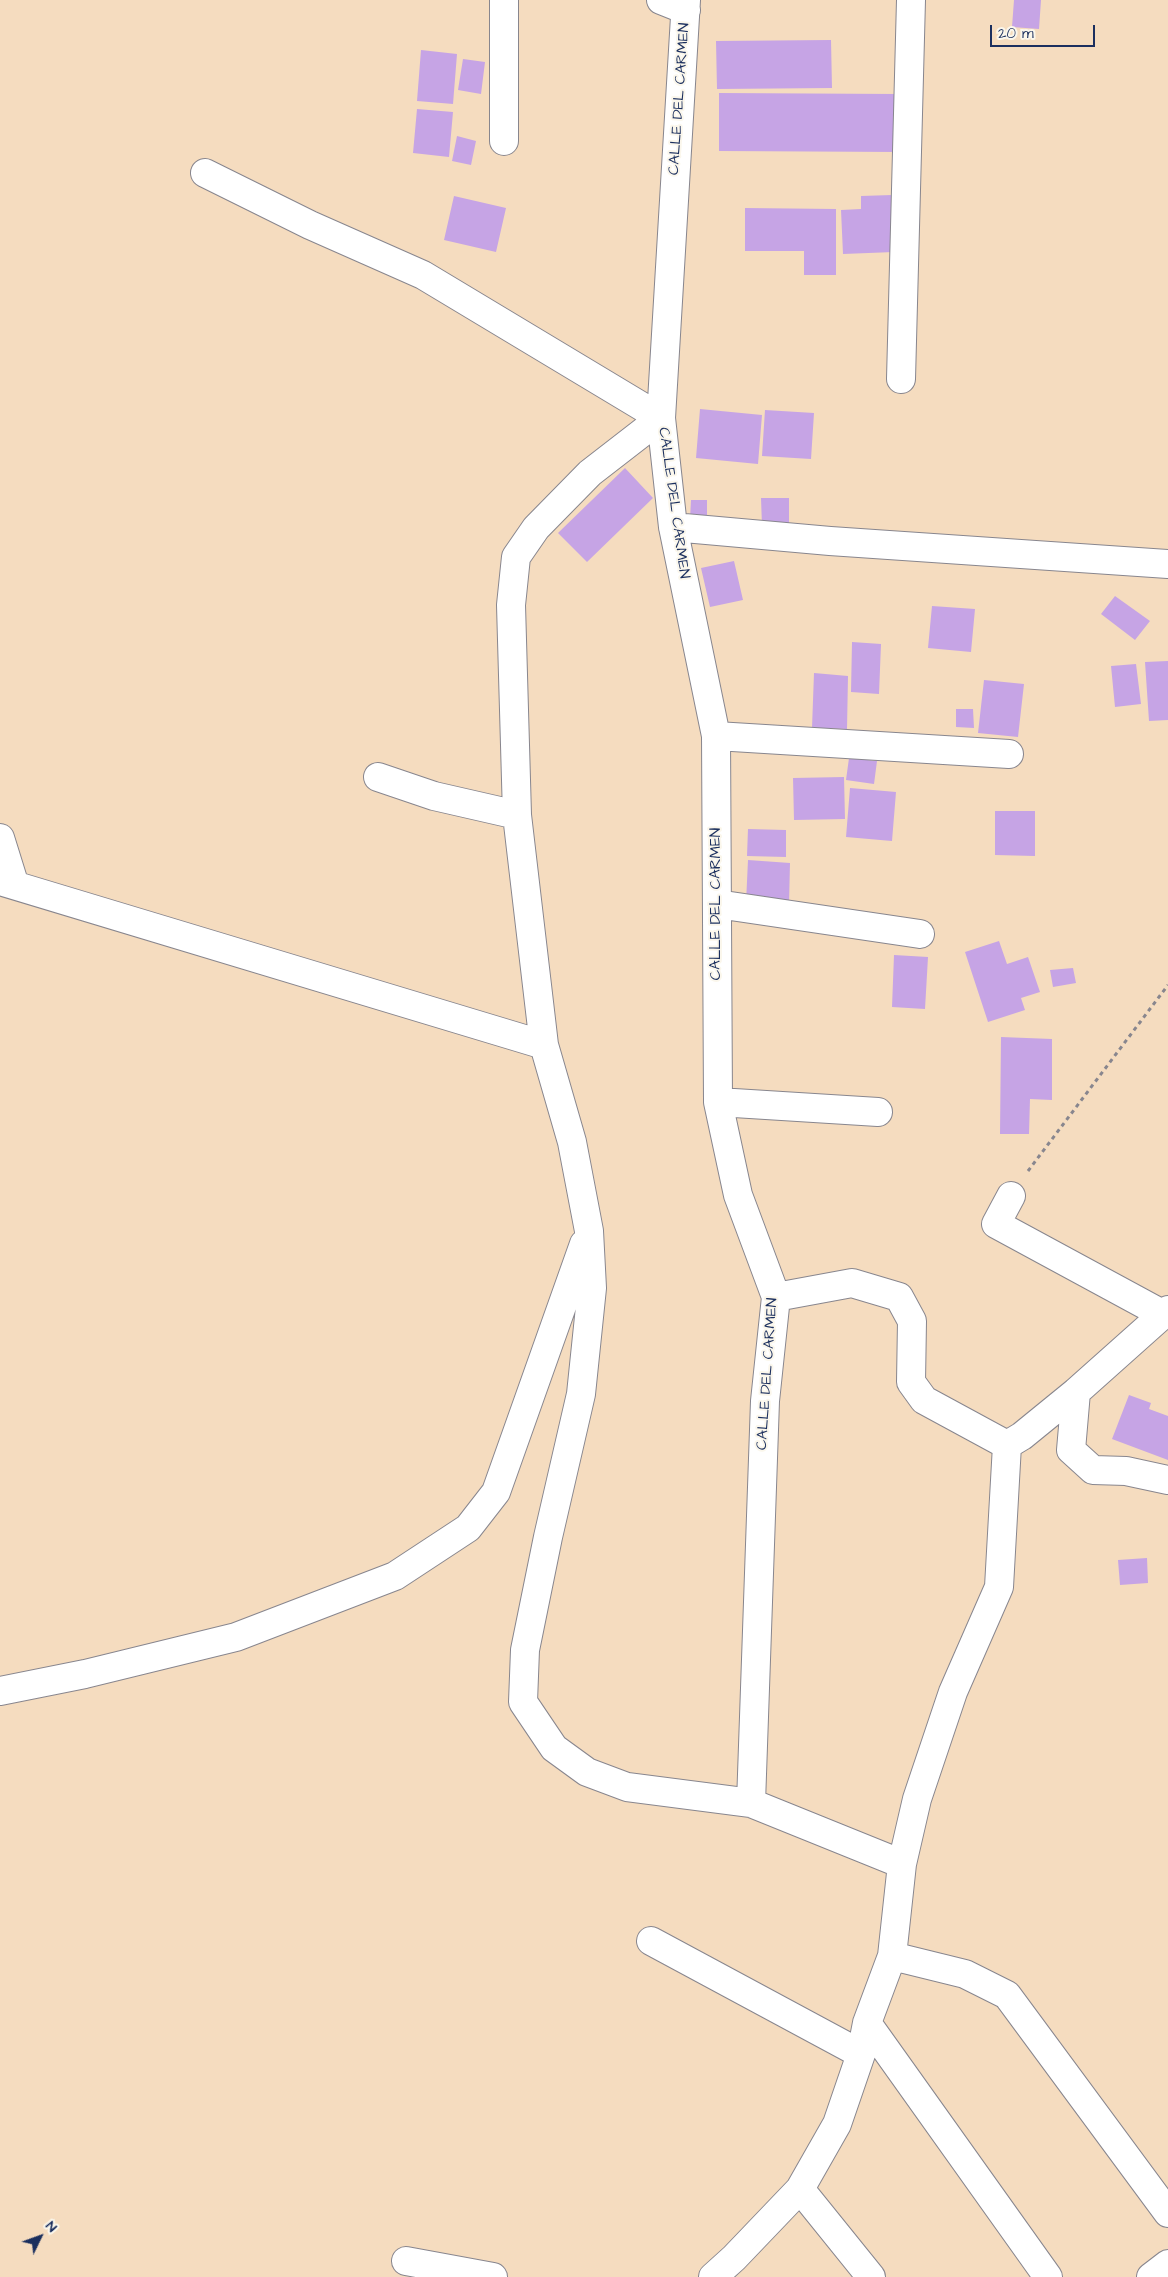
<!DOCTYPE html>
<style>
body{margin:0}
#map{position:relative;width:1168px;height:2277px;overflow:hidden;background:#f5dcbf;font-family:"Architects Daughter",sans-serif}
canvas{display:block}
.north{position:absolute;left:15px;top:2212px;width:50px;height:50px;-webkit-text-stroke:4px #fbf7ec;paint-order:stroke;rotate:48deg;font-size:14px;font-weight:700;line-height:20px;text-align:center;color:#1b2f5e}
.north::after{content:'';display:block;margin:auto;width:18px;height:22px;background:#1b2f5e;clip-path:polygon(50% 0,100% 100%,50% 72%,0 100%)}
.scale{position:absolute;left:990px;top:25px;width:105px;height:22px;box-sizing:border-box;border:2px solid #1b2f5e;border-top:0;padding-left:6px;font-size:15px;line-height:18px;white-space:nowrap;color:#1b2f5e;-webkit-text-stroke:4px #fbf7ec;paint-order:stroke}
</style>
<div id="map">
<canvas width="1168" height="2277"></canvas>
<div class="north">N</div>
<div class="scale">20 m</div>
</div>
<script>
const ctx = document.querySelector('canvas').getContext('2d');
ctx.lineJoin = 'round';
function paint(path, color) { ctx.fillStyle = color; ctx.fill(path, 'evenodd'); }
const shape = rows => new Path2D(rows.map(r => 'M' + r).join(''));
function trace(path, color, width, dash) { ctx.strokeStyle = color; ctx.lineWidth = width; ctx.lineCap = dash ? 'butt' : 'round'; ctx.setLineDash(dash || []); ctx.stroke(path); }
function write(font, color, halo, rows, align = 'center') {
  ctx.font = font + ' "Architects Daughter",sans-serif'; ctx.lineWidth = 4; ctx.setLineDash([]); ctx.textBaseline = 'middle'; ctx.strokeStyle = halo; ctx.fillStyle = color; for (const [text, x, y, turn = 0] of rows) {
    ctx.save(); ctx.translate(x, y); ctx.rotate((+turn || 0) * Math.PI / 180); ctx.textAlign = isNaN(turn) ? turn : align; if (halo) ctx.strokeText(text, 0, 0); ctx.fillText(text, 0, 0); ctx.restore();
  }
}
paint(shape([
 [1014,0,1041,0,1039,29,1012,27],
 [831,40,832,88,717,89,716,41],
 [421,50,457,54,453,104,417,101],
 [463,59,485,62,481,94,458,90],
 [719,93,899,94,899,152,719,151],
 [417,109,453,112,449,157,413,153],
 [457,136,476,141,471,165,452,161],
 [892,195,894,252,843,254,841,210,861,209,861,196],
 [454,196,506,208,496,252,444,240],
 [745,208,836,209,836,275,804,275,804,251,745,251],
 [700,409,762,415,758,464,696,458],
 [765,410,814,413,811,459,762,456],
 [625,468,653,498,587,562,558,533],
 [761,498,789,498,789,525,762,526],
 [691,500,707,500,707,520,690,519],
 [734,561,743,600,710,607,701,568],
 [1115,596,1150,621,1135,640,1101,614],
 [932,606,975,609,971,652,928,648],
 [852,642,881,644,879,694,851,692],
 [1168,661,1168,720,1149,721,1145,662],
 [1136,664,1141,704,1115,707,1111,666],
 [814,673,848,676,847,729,812,728],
 [984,680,1024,684,1018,737,978,733],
 [956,709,973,709,974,728,956,727],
 [849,758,877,761,874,784,846,780],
 [844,777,845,819,794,820,793,778],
 [850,788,896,792,892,841,846,837],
 [995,811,1035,811,1035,856,995,855],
 [748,829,786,830,786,857,747,856],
 [748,860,790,863,789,904,746,903],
 [999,941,1007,964,1028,957,1040,992,1021,998,1025,1010,988,1022,965,952],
 [894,955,928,957,925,1009,892,1007],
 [1073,968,1076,983,1053,987,1050,970],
 [1001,1037,1052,1039,1052,1100,1030,1099,1029,1134,1000,1134],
 [1129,1395,1151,1403,1149,1409,1168,1416,1168,1460,1112,1439],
 [1147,1558,1148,1583,1120,1585,1118,1560]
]), '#c6a4e5');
const minor = shape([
 [504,0,504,141],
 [661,0,686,10],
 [686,0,661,418,673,527,716,736,718,1102,738,1195,776,1297,765,1401,751,1803],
 [205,173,310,225,423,275,661,418,590,473,536,528,516,557,511,605,517,815,544,1045,572,1142,589,1231,592,1288,581,1394,548,1537,525,1650,523,1702,554,1748,587,1772,627,1787,751,1803,902,1864],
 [901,379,911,0],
 [673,527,830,541,1168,564],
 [716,736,1009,754],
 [378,777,434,796,517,815],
 [0,838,14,883],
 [0,881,544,1045],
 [717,904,920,934],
 [718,1102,878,1112],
 [1011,1196,996,1224,1164,1315],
 [776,1297,852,1283,899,1297,912,1321,911,1382,924,1400,1007,1445],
 [1076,1392,1071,1450,1093,1470,1126,1471,1168,1480],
 [1007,1445,1022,1436,1076,1392,1168,1310],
 [0,1691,85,1674,236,1637,395,1576,468,1528,496,1492,584,1244],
 [651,1941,861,2054],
 [892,1956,965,1974,1007,1995,1168,2213],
 [867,2023,1048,2277],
 [800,2189,871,2277],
 [406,2261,493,2277],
 [713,2277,734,2258,800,2189,837,2124,861,2054,867,2023,892,1956,902,1864,917,1799,953,1692,999,1587,1007,1445],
 [1151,2277,1168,2264]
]);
trace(minor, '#88868e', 30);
trace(shape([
 [1028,1171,1168,985]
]), '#88868e', 3, [4, 4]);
trace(minor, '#fff', 28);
write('15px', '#1b2f5e', '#fbf7ec', [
 ["CALLE DEL CARMEN",680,99,-86],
 ["CALLE DEL CARMEN",673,503,82],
 ["CALLE DEL CARMEN",717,904,-90],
 ["CALLE DEL CARMEN",768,1374,-86]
]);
</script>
